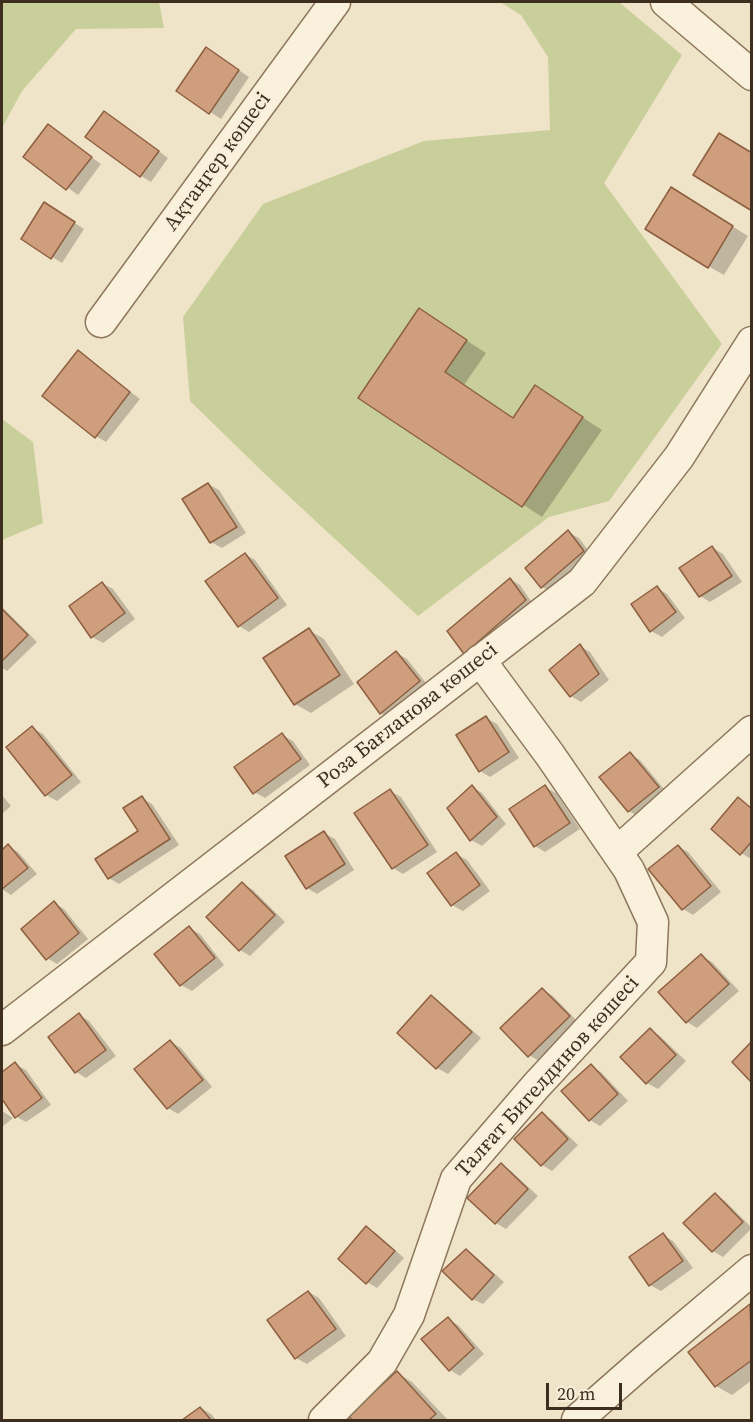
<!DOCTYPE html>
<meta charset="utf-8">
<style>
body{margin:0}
#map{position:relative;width:753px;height:1422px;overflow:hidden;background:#f0e4c8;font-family:"Source Serif 4",serif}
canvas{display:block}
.frame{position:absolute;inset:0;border:3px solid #3d2e20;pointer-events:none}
.scale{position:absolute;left:546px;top:1383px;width:76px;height:27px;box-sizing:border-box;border:3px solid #3d2e20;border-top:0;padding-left:8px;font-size:18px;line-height:21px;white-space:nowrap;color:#3d2e20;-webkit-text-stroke:4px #f7eed8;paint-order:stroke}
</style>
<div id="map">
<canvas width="753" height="1422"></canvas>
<div class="frame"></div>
<div class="scale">20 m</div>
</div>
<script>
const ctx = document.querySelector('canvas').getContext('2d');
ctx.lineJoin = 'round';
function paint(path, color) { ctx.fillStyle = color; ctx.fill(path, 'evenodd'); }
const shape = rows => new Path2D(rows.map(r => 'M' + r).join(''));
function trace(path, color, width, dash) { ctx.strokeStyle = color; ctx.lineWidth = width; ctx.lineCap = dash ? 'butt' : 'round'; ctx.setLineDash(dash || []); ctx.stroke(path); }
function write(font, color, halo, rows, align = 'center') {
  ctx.font = font + ' "Source Serif 4",serif'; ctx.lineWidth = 4.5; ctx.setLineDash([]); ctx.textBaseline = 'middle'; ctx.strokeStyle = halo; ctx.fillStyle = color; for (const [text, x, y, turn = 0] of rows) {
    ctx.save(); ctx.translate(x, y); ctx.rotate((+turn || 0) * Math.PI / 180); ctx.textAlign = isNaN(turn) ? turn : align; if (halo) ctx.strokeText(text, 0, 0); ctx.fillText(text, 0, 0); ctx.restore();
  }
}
paint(shape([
 [2,2,159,2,164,28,76,29,22,91,2,128],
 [500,2,619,2,682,55,604,183,722,344,609,501,549,517,418,616,266,475,190,401,183,317,263,204,424,141,550,130,548,57,521,15],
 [2,419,33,442,43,523,2,540]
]), '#c9cf9b');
paint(shape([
 [216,55,249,77,221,119,178,91],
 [115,119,168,158,151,182,141,176],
 [48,126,101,164,78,195,25,157],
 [687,198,748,236,724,275,708,266],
 [55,210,84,229,62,263,23,239],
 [419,310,486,353,464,385,514,419,536,387,602,430,542,517,360,397],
 [78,352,140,399,106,442,96,436],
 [208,484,219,490,246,533,222,548,211,542,184,500],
 [568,532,579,538,594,558,552,593,542,587],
 [713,548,723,554,742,582,710,602,700,596],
 [245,554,255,560,287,605,249,632,239,626],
 [510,579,520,585,535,607,475,659,465,653,449,631],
 [102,583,113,589,135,619,103,643,92,637],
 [657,588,667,594,685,618,662,637,651,631],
 [2,607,37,642,7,671,2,668],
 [309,630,324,639,354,684,311,713,295,704],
 [580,646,590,652,609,680,581,702,571,696],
 [397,653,407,659,430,688,391,719,381,713],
 [486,718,497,724,519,758,490,777,480,771],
 [32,728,43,734,81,782,57,801,46,795,8,747],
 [282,735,293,741,310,765,265,798,254,792],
 [630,754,640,760,668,794,639,817,629,811],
 [472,787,482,793,506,824,482,846,471,840],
 [545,787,556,793,580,829,545,852,535,846],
 [390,791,401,797,437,852,403,874,393,868],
 [2,795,11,806,2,814],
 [142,798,152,804,179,845,119,884,109,878,140,831],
 [738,799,752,808,751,859,741,853],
 [324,833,335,839,354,870,317,894,307,888],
 [8,846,18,852,37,874,11,895,2,889,2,851],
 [678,846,688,852,721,892,693,915,683,909],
 [456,854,467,860,490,891,463,911,452,905],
 [243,884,253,890,285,922,250,956,240,950],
 [54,903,64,909,88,939,57,964,47,958],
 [189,928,200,934,224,965,192,991,181,985],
 [701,956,712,962,739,991,697,1028,687,1022],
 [542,990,553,996,579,1023,539,1061,529,1055],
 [431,997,441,1003,481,1038,448,1074,437,1068,399,1033],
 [79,1015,89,1021,116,1056,86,1078,76,1072],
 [650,1030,660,1036,686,1061,658,1089,647,1083,622,1057],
 [170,1042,181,1048,212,1087,178,1114,168,1108],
 [15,1064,26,1070,51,1105,26,1122,15,1116,2,1097,2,1074],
 [591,1066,601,1072,628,1101,600,1126,590,1120],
 [2,1111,13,1118,2,1127],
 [542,1114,552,1120,578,1145,552,1171,542,1165],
 [501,1165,511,1171,538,1196,506,1229,496,1223],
 [715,1195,725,1201,752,1228,723,1257,713,1251],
 [367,1228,377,1234,404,1258,377,1288,367,1282],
 [663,1235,673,1241,693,1268,661,1291,650,1285],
 [466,1251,476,1257,504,1282,483,1304,472,1299],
 [309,1292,319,1298,346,1336,307,1364,296,1358],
 [750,1306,752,1380,732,1395,716,1386,690,1352],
 [448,1319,458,1325,484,1354,460,1376,450,1370],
 [397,1373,412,1382,448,1420,355,1420,350,1416],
 [201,1408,211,1414,216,1420,185,1420]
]), '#0003');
const building = shape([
 [206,47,239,70,209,114,176,91,206,47],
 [104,111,159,151,140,177,85,137,104,111],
 [48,124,92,157,66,190,23,157,48,124],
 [719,133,752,153,752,211,693,175,719,133],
 [671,187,733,226,708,268,645,229,671,187],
 [44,202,75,222,51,259,21,239,44,202],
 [419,308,467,340,445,372,513,418,535,385,583,417,522,507,358,398,419,308],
 [78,350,130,392,95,438,42,396,78,350],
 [208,483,237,527,210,543,182,499,208,483],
 [568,530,584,551,541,588,525,568,568,530],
 [712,546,732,576,699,597,679,568,712,546],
 [245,553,278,598,238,627,205,581,245,553],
 [510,578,526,600,464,654,447,631,510,578],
 [102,582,125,613,91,638,69,606,102,582],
 [657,586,676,612,650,632,631,604,657,586],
 [2,609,28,635,2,661,2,609],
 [309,628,340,675,294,705,263,658,309,628],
 [580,644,599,674,570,697,549,670,580,644],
 [396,651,420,681,380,714,357,682,396,651],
 [486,716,509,752,479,772,456,735,486,716],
 [32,726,72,775,45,796,6,747,32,726],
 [282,733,301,759,253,794,234,767,282,733],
 [630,752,659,787,628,812,599,777,630,752],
 [472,785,497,817,470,841,447,808,472,785],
 [545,785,570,823,534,847,509,809,545,785],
 [390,789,428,845,392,869,354,813,390,789],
 [142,796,170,839,108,879,95,859,138,831,123,808,142,796],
 [738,797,752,809,752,841,740,855,711,829,738,797],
 [324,831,345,864,306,889,285,856,324,831],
 [8,844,28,868,2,889,2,850,8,844],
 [678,845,711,886,682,910,648,869,678,845],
 [456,852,480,885,451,906,427,873,456,852],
 [242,882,275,915,239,951,206,917,242,882],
 [54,901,79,933,46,960,21,929,54,901],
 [189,926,215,958,180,986,154,954,189,926],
 [701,954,729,984,686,1023,658,992,701,954],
 [542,988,570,1016,528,1057,500,1028,542,988],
 [431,995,472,1032,436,1069,397,1033,431,995],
 [79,1013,106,1050,75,1073,48,1037,79,1013],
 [650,1028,676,1055,646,1084,620,1057,650,1028],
 [170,1040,203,1080,167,1109,134,1069,170,1040],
 [752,1041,752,1083,732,1062,752,1041],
 [15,1062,42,1098,15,1118,2,1099,2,1072,15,1062],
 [591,1064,618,1094,589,1121,561,1091,591,1064],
 [542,1112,568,1139,541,1166,514,1139,542,1112],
 [501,1163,528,1189,495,1224,467,1198,501,1163],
 [715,1193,743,1222,712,1252,683,1223,715,1193],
 [366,1226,395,1251,366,1284,338,1259,366,1226],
 [663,1233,683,1261,649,1286,629,1257,663,1233],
 [466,1249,494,1275,472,1300,442,1271,466,1249],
 [308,1291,336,1329,295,1359,267,1320,308,1291],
 [750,1304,752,1360,715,1387,688,1352,750,1304],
 [448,1317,474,1348,449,1371,421,1339,448,1317],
 [397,1371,436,1414,429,1420,352,1420,348,1416,397,1371],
 [200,1407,211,1420,182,1420,200,1407]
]);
paint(building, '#cf9f7d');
trace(building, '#8d5f41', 1.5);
const minor = shape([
 [666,2,752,75],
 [101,322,335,2],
 [617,852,752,731],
 [2,1030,582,582,679,457,752,342],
 [324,1420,382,1362,409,1315,456,1179,536,1086,651,962,653,922,629,870,550,755,480,660],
 [577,1420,644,1361,752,1270]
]);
trace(minor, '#8d765c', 33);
trace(minor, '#faf1dc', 30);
write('21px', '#3d2e20', '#f7eed8', [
 ["Ақтаңгер көшесі",218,162,-54],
 ["Роза Бағланова көшесі",408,716,-38],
 ["Талғат Бигелдинов көшесі",548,1077,-48]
]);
</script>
